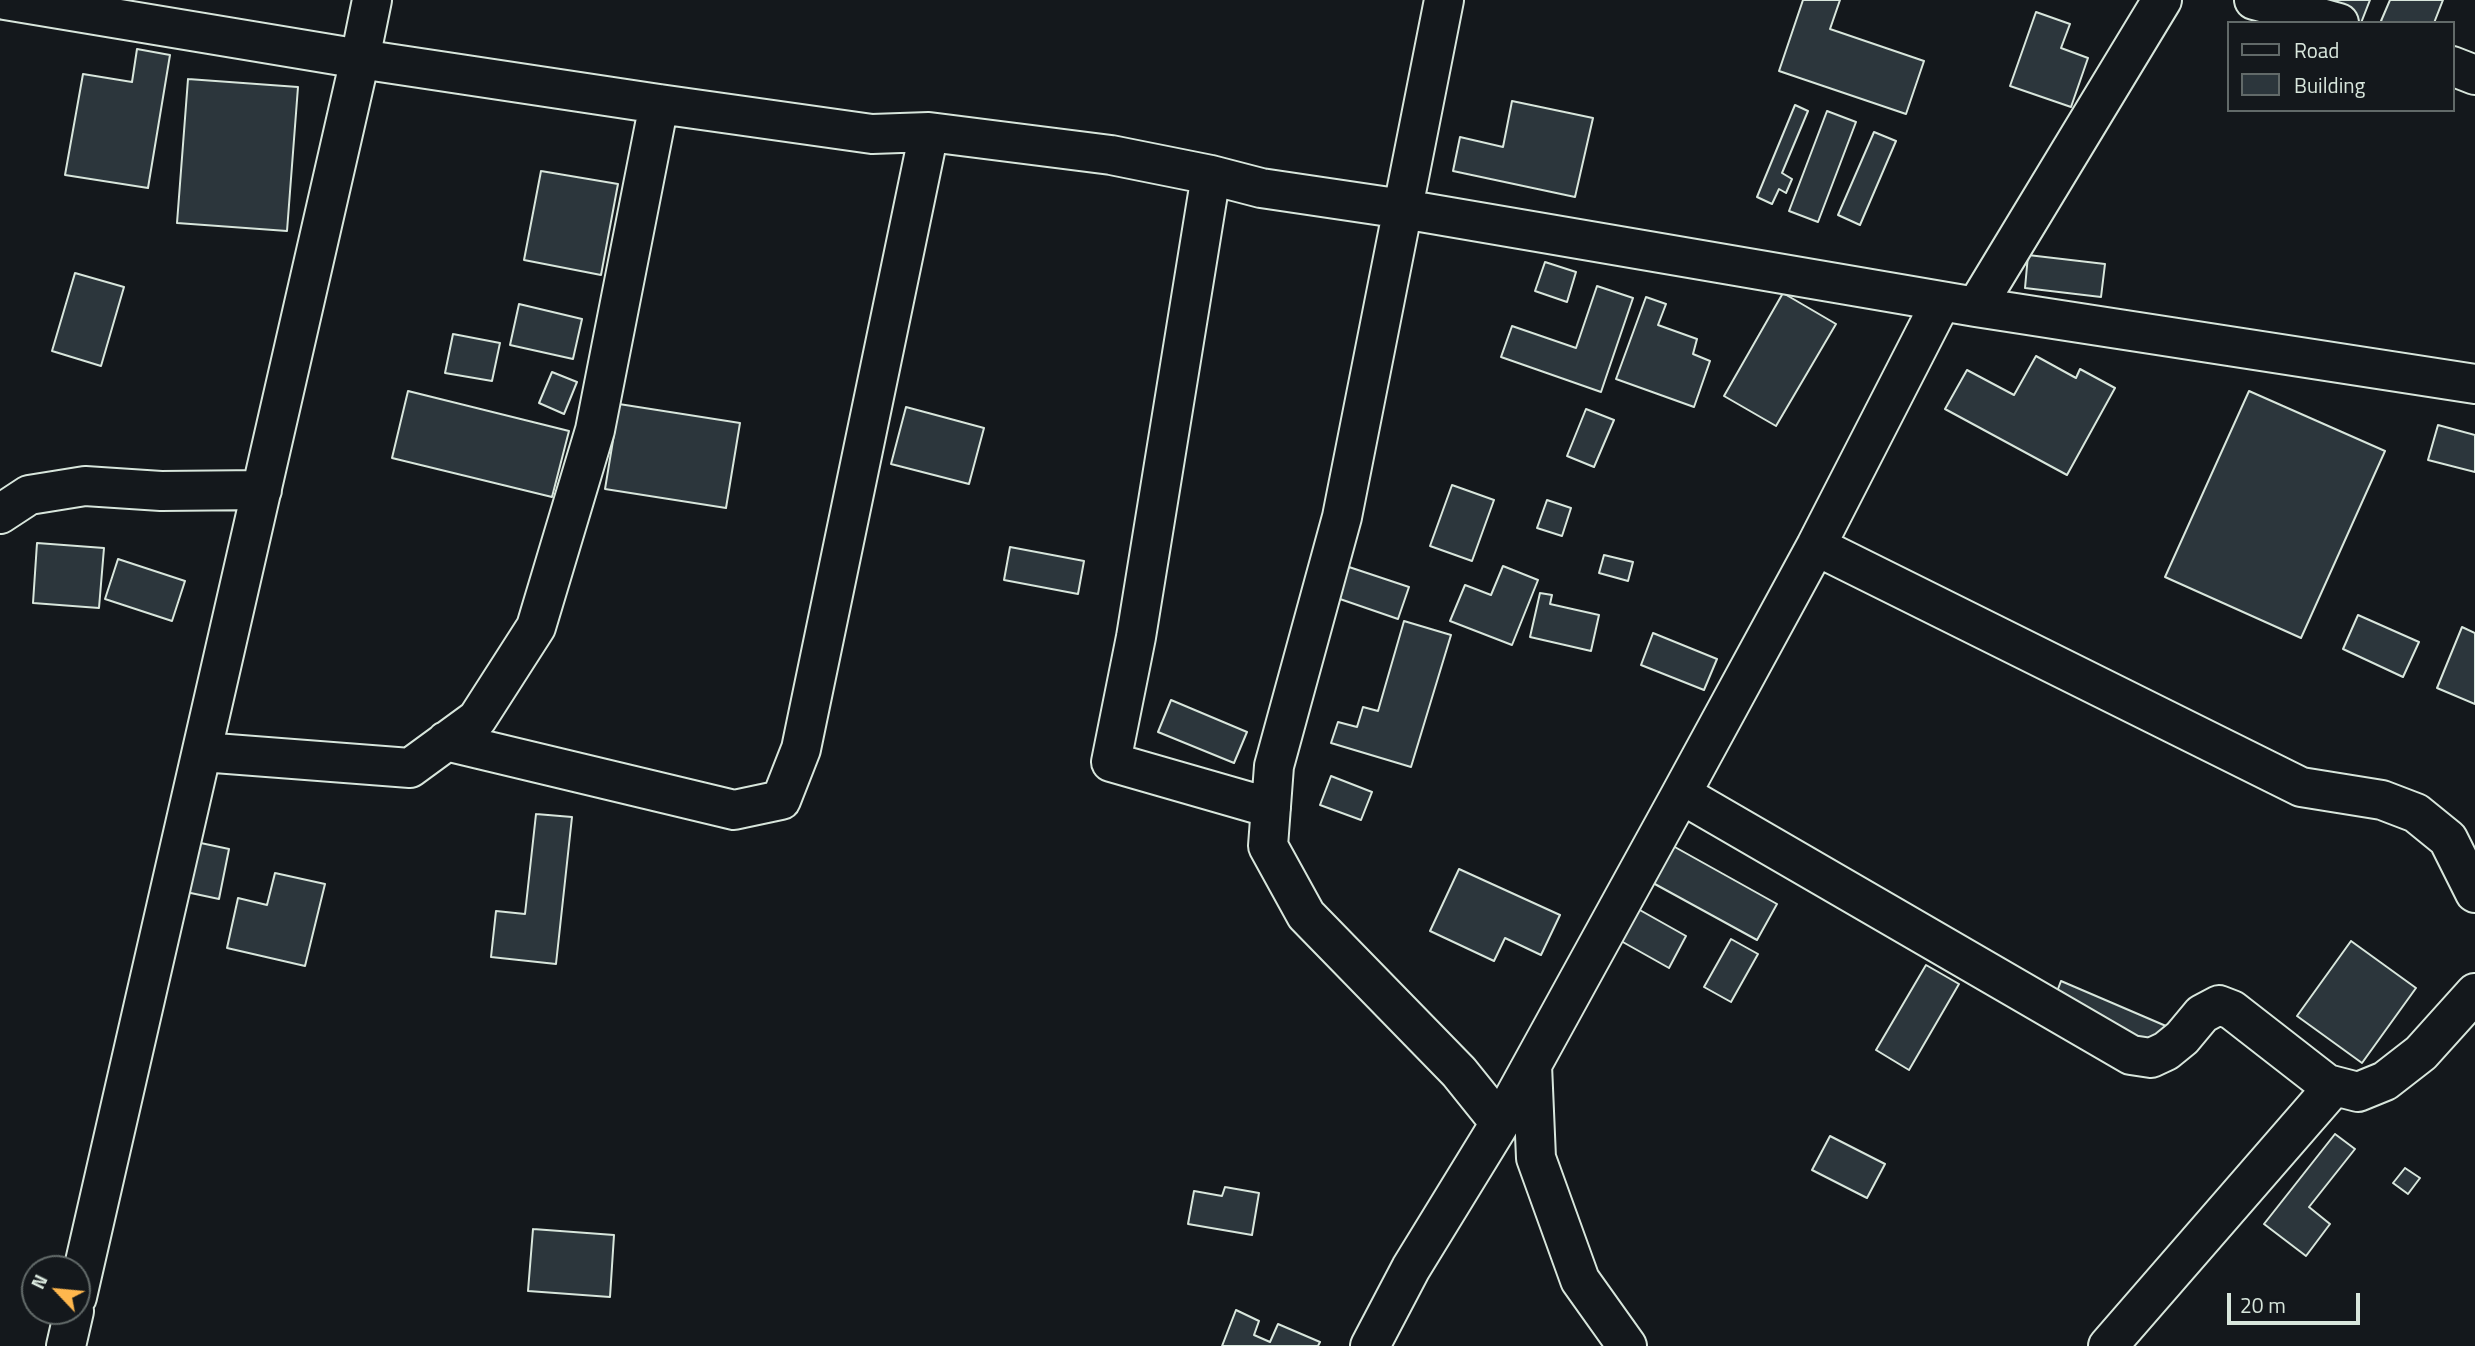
<!DOCTYPE html>
<style>
body{margin:0}
#map{position:relative;width:2475px;height:1346px;overflow:hidden;background:#14181c;font-family:"Titillium Web",sans-serif}
canvas{display:block}
.legend{position:absolute;left:2227px;top:21px;width:228px;height:91px;box-sizing:border-box;background:#14181c;border:2px solid #626a69;margin:0;padding:9px 12px;list-style:none;font-size:21px;color:#d8e6dc}
.legend li{display:flex;align-items:center;gap:14px;height:35px}
.legend b{width:35px;border:2px solid #626a69}
.north{position:absolute;left:21px;top:1255px;width:70px;height:70px;box-sizing:border-box;background:#14181c;border:2px solid #626a69;border-radius:50%;rotate:296deg;font-size:19px;font-weight:700;line-height:28px;text-align:center;color:#d8e6dc}
.north::after{content:'';display:block;margin:auto;width:24px;height:32px;background:#ffb74d;clip-path:polygon(50% 0,100% 100%,50% 72%,0 100%)}
.scale{position:absolute;left:2227px;top:1293px;width:133px;height:32px;box-sizing:border-box;border:4px solid #d8e6dc;border-top:0;padding-left:9px;font-size:21px;line-height:24px;white-space:nowrap;color:#d8e6dc;-webkit-text-stroke:5px #14181c;paint-order:stroke}
</style>
<div id="map">
<canvas width="2475" height="1346"></canvas>
<ul class="legend">
<li><b style="height:9px;background:#14181c"></b>Road</li>
<li><b style="height:19px;background:#2c363c"></b>Building</li>
</ul>
<div class="north">N</div>
<div class="scale">20 m</div>
</div>
<script>
const ctx = document.querySelector('canvas').getContext('2d');
ctx.lineJoin = 'round';
function paint(path, color) { ctx.fillStyle = color; ctx.fill(path, 'evenodd'); }
const shape = rows => new Path2D(rows.map(r => 'M' + r).join(''));
function trace(path, color, width, dash) { ctx.strokeStyle = color; ctx.lineWidth = width; ctx.lineCap = dash ? 'butt' : 'round'; ctx.setLineDash(dash || []); ctx.stroke(path); }
const building = shape([
 [1803,0,1840,0,1830,29,1924,61,1906,114,1779,71,1803,0],
 [2260,0,2370,0,2361,23,2317,23,2260,0],
 [2390,0,2443,0,2434,23,2384,23,2381,21,2390,0],
 [2036,12,2070,24,2061,48,2088,58,2071,107,2010,86,2036,12],
 [137,49,170,55,148,188,65,175,83,74,132,82,137,49],
 [188,79,298,87,287,231,177,223,188,79],
 [1512,101,1593,118,1575,197,1453,171,1460,137,1503,147,1512,101],
 [1795,105,1808,111,1782,173,1792,179,1786,193,1779,189,1772,204,1757,197,1795,105],
 [1827,111,1856,122,1818,222,1789,211,1827,111],
 [1874,132,1896,141,1860,225,1838,215,1874,132],
 [541,171,618,184,601,275,524,260,541,171],
 [2028,255,2105,264,2101,297,2025,288,2028,255],
 [1545,262,1576,272,1567,302,1535,291,1545,262],
 [75,273,124,287,101,366,52,351,75,273],
 [1597,286,1633,298,1601,392,1501,357,1512,326,1576,348,1597,286],
 [1783,293,1836,324,1776,426,1724,396,1783,293],
 [1646,297,1666,304,1658,325,1697,339,1693,354,1710,361,1694,407,1616,379,1646,297],
 [519,304,582,319,573,359,510,345,519,304],
 [453,334,500,343,492,381,445,373,453,334],
 [2036,356,2076,378,2080,369,2115,388,2067,475,1945,409,1967,370,2014,395,2036,356],
 [552,372,577,382,564,414,539,403,552,372],
 [408,391,569,431,552,497,392,458,408,391],
 [2249,391,2385,451,2301,638,2165,577,2249,391],
 [619,404,740,423,726,508,605,489,619,404],
 [906,407,984,428,969,484,891,464,906,407],
 [1586,409,1614,420,1594,467,1567,456,1586,409],
 [2438,425,2475,435,2475,472,2428,460,2438,425],
 [1452,485,1494,500,1472,561,1430,546,1452,485],
 [1547,500,1571,508,1562,536,1537,528,1547,500],
 [37,543,104,548,99,608,33,603,37,543],
 [1010,547,1084,561,1078,594,1004,580,1010,547],
 [1604,555,1633,562,1628,581,1599,573,1604,555],
 [118,559,185,581,172,621,105,599,118,559],
 [1503,566,1538,580,1512,645,1450,621,1465,585,1491,595,1503,566],
 [1349,567,1409,587,1398,619,1337,598,1349,567],
 [1540,593,1552,595,1550,604,1599,615,1591,651,1530,637,1540,593],
 [2358,615,2419,642,2403,677,2343,649,2358,615],
 [1404,621,1451,635,1411,767,1331,743,1338,722,1357,727,1363,707,1378,711,1404,621],
 [2462,627,2475,633,2475,704,2437,688,2462,627],
 [1653,633,1717,659,1704,690,1641,665,1653,633],
 [1171,700,1247,732,1234,763,1158,732,1171,700],
 [1331,776,1372,792,1361,820,1320,805,1331,776],
 [536,814,572,817,556,964,491,957,496,911,525,914,536,814],
 [196,842,229,849,219,899,186,892,196,842],
 [1673,846,1777,904,1757,940,1653,883,1673,846],
 [1459,869,1560,915,1541,955,1505,938,1494,961,1430,931,1459,869],
 [275,873,325,884,305,966,227,948,238,898,267,905,275,873],
 [1638,909,1686,936,1669,968,1621,941,1638,909],
 [1731,939,1758,954,1731,1002,1704,987,1731,939],
 [2351,941,2416,988,2362,1063,2297,1016,2351,941],
 [1926,965,1959,984,1909,1070,1876,1050,1926,965],
 [2061,981,2166,1026,2158,1046,2053,1002,2061,981],
 [2335,1134,2355,1149,2309,1207,2330,1224,2306,1256,2264,1224,2335,1134],
 [1830,1136,1885,1164,1867,1198,1812,1170,1830,1136],
 [2405,1168,2420,1178,2408,1194,2393,1183,2405,1168],
 [1225,1187,1259,1193,1252,1235,1188,1224,1194,1191,1222,1196,1225,1187],
 [533,1229,614,1235,610,1297,528,1291,533,1229],
 [1236,1310,1259,1321,1254,1335,1270,1342,1278,1324,1320,1342,1318,1346,1222,1346,1236,1310]
]);
paint(building, '#2c363c');
trace(building, '#d8e6dc', 2);
const street = shape([
 [5,0,360,59,659,104,872,134,929,132,1111,155,1211,175,1261,188,1403,209,1976,307,2475,384],
 [1444,0,1342,517,1274,766,1268,846,1306,915,1459,1072,1500,1123],
 [2254,0,2339,23],
 [2452,66,2475,75],
 [1211,175,1136,637,1111,762,1271,808],
 [1976,307,2162,0],
 [0,514,29,495,85,486,161,491,262,490],
 [1816,546,2301,787,2382,800,2416,813,2448,839,2475,893],
 [446,741,734,810,781,800,801,749,929,132],
 [202,752,410,768,477,719,536,627,595,430,659,104],
 [1681,794,2131,1055,2151,1058,2166,1051,2182,1038,2202,1014,2219,1005,2232,1010,2327,1084,2358,1092,2385,1081,2421,1053,2475,993],
 [1532,1065,1536,1158,1580,1280,1627,1346],
 [77,1297,360,59,372,0],
 [66,1346,74,1311],
 [1370,1346,1411,1268,1500,1123,1681,794,1816,546,1941,302],
 [2108,1346,2334,1086]
]);
trace(street, '#d8e6dc', 42);
trace(street, '#14181c', 38);
</script>
